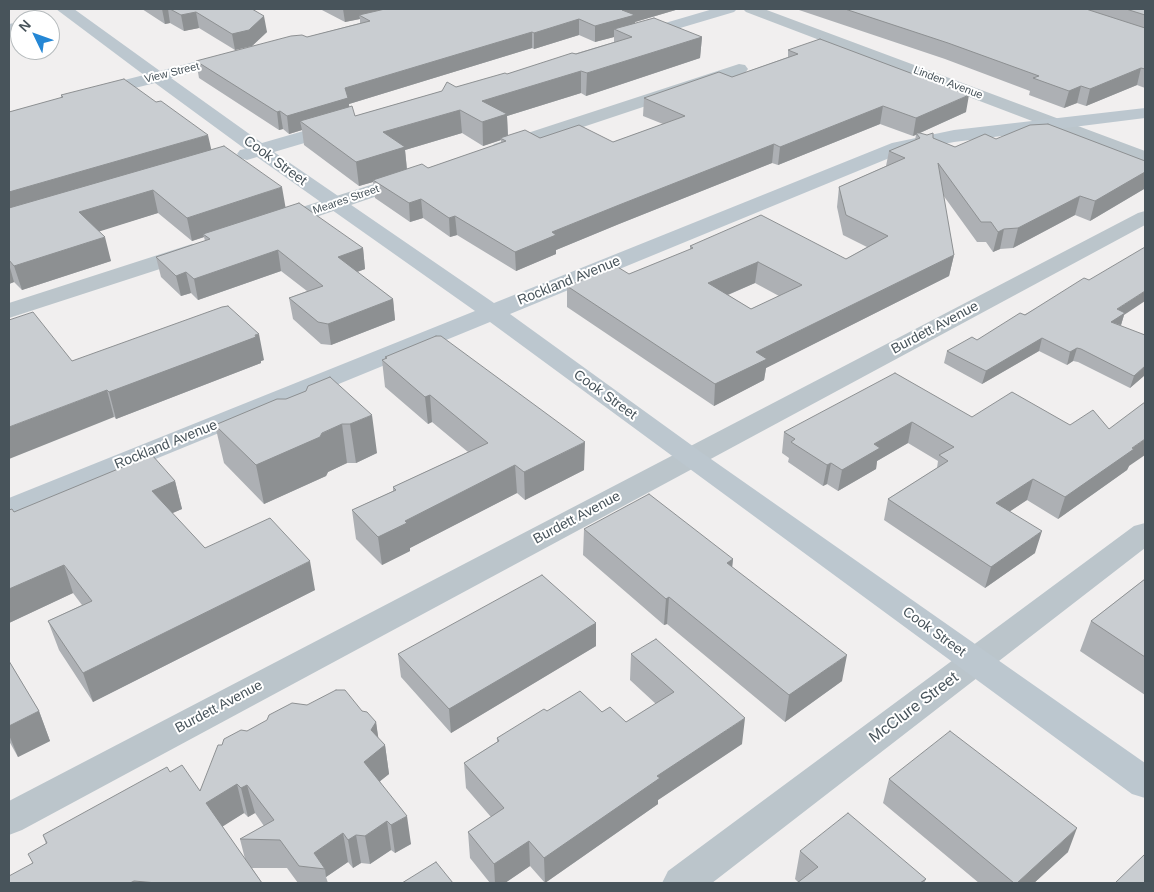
<!DOCTYPE html>
<style>
body{margin:0}
#map{position:relative;width:1154px;height:892px;overflow:hidden;background:#f1efef;font-family:Helvetica,sans-serif}
canvas{display:block}
.frame{position:absolute;inset:0;border:10px solid #48545b;pointer-events:none}
.north{position:absolute;left:10px;top:10px;width:50px;height:50px;box-sizing:border-box;background:#fff;border:1px solid #b6bbbd;border-radius:50%;rotate:312deg;font-size:14px;font-weight:700;line-height:20px;text-align:center;color:#48545b}
.north::after{content:'';display:block;margin:auto;width:18px;height:22px;background:#2587d5;clip-path:polygon(50% 0,100% 100%,50% 72%,0 100%)}
</style>
<div id="map">
<canvas width="1154" height="892"></canvas>
<div class="frame"></div>
<div class="north">N</div>
</div>
<script>
const ctx = document.querySelector('canvas').getContext('2d');
ctx.lineJoin = 'round';
const shape = rows => new Path2D(rows.map(r => 'M' + r).join(''));
function paint(path, color) { ctx.fillStyle = color; ctx.fill(path, 'evenodd'); }
function trace(path, color, width, dash) { ctx.strokeStyle = color; ctx.lineWidth = width; ctx.lineCap = dash ? 'butt' : 'round'; ctx.setLineDash(dash || []); ctx.stroke(path); }
function write(font, color, halo, rows, align = 'center') {
  ctx.font = font + ' Helvetica,sans-serif'; ctx.lineWidth = 4; ctx.setLineDash([]); ctx.textBaseline = 'middle'; ctx.strokeStyle = halo; ctx.fillStyle = color; for (const [text, x, y, turn = 0] of rows) {
    ctx.save(); ctx.translate(x, y); ctx.rotate((+turn || 0) * Math.PI / 180); ctx.textAlign = isNaN(turn) ? turn : align; if (halo) ctx.strokeText(text, 0, 0); ctx.fillText(text, 0, 0); ctx.restore();
  }
}
paint(shape([
 [743,9,764,9,1145,151,1145,164,746,12,743,9],
 [739,64,745,65,748,69,745,73,508,152,501,154,494,152,491,148,494,144,739,64],
 [408,173,415,175,418,179,415,183,284,228,276,229,268,228,265,223,268,218,408,173],
 [1145,211,1145,225,22,830,9,835,9,801,1138,213,1145,211],
 [192,244,200,246,203,251,200,256,9,318,9,303,192,244],
 [1145,523,1145,548,712,883,662,883,668,871,1134,526,1145,523]
]), '#bbc5cb');
paint(shape([
 [56,9,74,9,160,71,232,52,238,53,240,57,238,61,171,78,262,143,338,121,345,123,347,127,345,131,274,152,494,303,892,143,954,130,1145,108,1145,118,954,142,904,152,510,314,701,452,1145,763,1145,798,1132,794,490,322,9,519,9,498,475,311,257,157,247,160,240,158,237,154,240,150,245,149,155,83,95,98,89,97,86,93,89,89,144,75,56,9],
 [713,9,737,9,734,12,643,39,631,39,629,36,631,33,713,9],
 [20,22,20,32,9,34,9,24,20,22]
]), '#bcc7cf');
paint(shape([
 [142,9,252,9,267,32,252,46,235,50,199,28,184,31,170,23,165,24],
 [320,9,679,9,635,22,635,23,702,37,700,58,586,96,581,93,507,116,508,136,613,142,663,124,643,116,644,98,732,77,788,57,788,50,966,112,920,133,955,147,996,139,1144,189,1090,221,1075,215,1013,248,1000,249,993,252,986,242,977,242,943,195,954,255,949,276,766,368,764,380,714,406,567,307,567,286,629,274,690,250,690,246,846,259,867,247,843,235,837,207,839,187,886,166,889,151,915,140,916,135,913,136,880,124,778,165,772,163,619,224,556,250,556,254,516,271,457,235,450,237,423,218,410,222,375,198,373,182,359,186,304,145,302,130,289,134,283,129,279,130,199,78,196,61,307,37,360,23,360,19,345,22],
 [579,35,595,42,614,37,614,42,507,74,456,87,355,116,349,107,349,104,532,48,534,49],
 [462,133,483,146,501,140,501,143,428,168,407,169,405,150],
 [755,283,779,296,751,309,728,295],
 [796,9,1145,9,1145,88,1137,85,1086,106,1077,103,1064,108,1029,95,1030,91,945,59],
 [61,95,211,150,285,207,363,248,365,269,357,272,393,299,395,320,331,345,321,344,293,319,289,298,307,291,281,271,198,300,191,293,181,296,161,277,156,257,205,241,204,237,192,241,158,213,98,231,111,261,22,290,14,282,9,284,9,112,61,98],
 [1089,280,1124,315,1121,325,1145,375,1130,388,1078,362,1073,361,1067,365,1039,351,982,384,944,363,947,351,977,340],
 [385,357,584,470,525,500,517,493,410,548,410,551,382,565,356,539,352,510,393,491,393,487,468,452,432,422,428,424,385,387,382,360,386,359],
 [264,360,261,361,261,363,116,419,72,361],
 [330,377,377,453,356,463,347,463,328,472,326,476,264,504,224,463,215,425,286,399,306,391],
 [972,417,1129,466,1127,470,1058,519,1027,500,1010,511,1035,553,985,588,884,520,888,499,937,468,938,461,908,443,877,461,876,469,838,491,827,484,823,486,788,462,789,458,782,453,784,432],
 [175,481,182,509,172,513,205,548,315,590,93,702,59,650,48,621,82,605,73,593,9,623,9,510,14,512],
 [584,529,733,559,732,567,842,681,785,722,667,624,664,625,583,555],
 [1145,579,1145,695,1080,651,1091,621],
 [596,623,596,646,451,733,401,677,398,654],
 [631,654,742,744,658,800,658,804,545,883,530,866,505,883,490,883,470,858,468,832,491,817,466,788,464,763,497,742,497,738,547,711,602,712,626,722,656,704,630,680],
 [9,661,39,711,50,741,18,757,9,741],
 [362,711,376,722,378,738,385,745,389,774,380,781,411,844,395,853,391,850,370,864,361,863,353,868,348,862,326,877,328,883,298,883,287,868,252,868,262,883,9,883,32,863,46,844,43,835,170,772,200,791,222,745,247,731],
 [244,813,248,817,255,813,264,826,240,839,245,859,222,826],
 [889,779,1068,852,1034,883,979,883,883,803],
 [800,851,926,879,924,883,797,883,798,882,795,879]
]), '#adb0b4');
paint(shape([
 [162,9,168,9,170,23,165,24],
 [343,9,398,9,359,15,360,19,345,22],
 [625,9,679,9,635,22,634,31,614,29,614,37,595,42,595,26,622,10],
 [196,12,199,28,184,31,181,15],
 [264,16,267,32,252,46,235,50,232,34],
 [579,19,579,35,534,49,534,33],
 [532,32,532,48,349,104,350,116,300,121,302,130,289,134,287,116,345,88],
 [702,37,700,58,586,96,587,73],
 [1141,68,1137,85,1086,106,1090,89],
 [581,71,581,93,507,116,508,138,500,138,501,140,483,146,482,101],
 [1081,86,1077,103,1064,108,1069,91],
 [969,95,966,112,913,136,916,118],
 [883,106,880,124,778,165,780,147],
 [460,110,462,133,405,150,407,171,373,180,373,182,359,186,356,162,383,132],
 [280,111,283,129,279,130,277,112],
 [208,135,213,157,9,217,9,192],
 [774,144,772,163,619,224,556,250,556,254,516,271,515,252,552,232,619,205],
 [1145,167,1145,184,1144,189,1090,221,1095,201],
 [282,187,286,210,203,234,204,237,192,241,187,218],
 [153,190,158,213,85,236,79,212],
 [1080,196,1075,215,1013,248,1018,228],
 [421,199,423,218,410,222,409,203],
 [455,216,457,235,450,237,449,218],
 [1004,229,1000,249,993,252,998,232],
 [105,237,111,261,22,290,14,266],
 [363,248,365,269,341,278,338,257],
 [278,250,281,271,198,300,194,279],
 [954,255,949,276,766,368,764,380,714,406,715,384,756,352],
 [758,262,755,283,706,304,708,283],
 [9,264,14,282,9,284],
 [186,272,191,293,181,296,176,276],
 [1145,291,1145,301,1124,315,1121,325,1111,322,1117,309],
 [393,299,395,320,331,345,328,324],
 [259,334,264,360,261,361,261,363,116,419,109,392],
 [1042,338,1039,351,982,384,986,371],
 [1077,348,1073,361,1067,365,1070,352],
 [1145,366,1145,375,1130,388,1134,376],
 [107,390,114,417,9,459,9,427],
 [430,395,432,422,428,424,425,397],
 [372,415,377,453,356,463,350,424],
 [912,422,908,443,877,461,876,469,838,491,842,470,874,444],
 [342,424,347,463,328,472,326,476,264,504,256,465],
 [1145,439,1145,455,1129,466,1127,470,1058,519,1065,497,1132,448],
 [585,442,584,470,525,500,524,472],
 [831,463,827,484,823,486,827,465],
 [515,465,517,493,410,548,410,551,382,565,378,537,405,521],
 [1033,479,1027,500,991,524,996,503],
 [175,481,182,509,159,519,152,491],
 [1042,531,1035,553,985,588,991,567],
 [733,559,730,586,727,563],
 [310,561,315,590,93,702,83,673],
 [64,565,73,593,9,623,9,589],
 [669,597,667,624,664,625,666,599],
 [596,623,596,646,451,733,449,709],
 [847,655,842,681,785,722,789,695],
 [39,711,50,741,18,757,9,735,9,726],
 [745,718,742,744,658,800,658,804,545,883,544,858,657,776],
 [376,722,380,749,385,745,389,774,369,790,364,762,371,730],
 [237,784,244,813,214,832,206,803],
 [247,785,255,813,248,817,241,788],
 [407,816,411,844,395,853,391,825],
 [387,821,391,850,370,864,365,836],
 [1077,828,1068,852,1034,883,1017,883],
 [343,833,348,862,326,877,325,869,314,853],
 [356,835,361,863,353,868,348,840],
 [529,841,530,866,505,883,495,883,494,864]
]), '#8d9092');
const building = shape([
 [170,9,252,9,264,16,249,30,232,34,196,12,181,15,170,9],
 [385,9,625,9,622,10,635,15,595,26,579,19,534,33,532,32,345,88,348,98,287,116,280,111,277,112,196,61,291,36,302,35,307,37,370,21,359,15,385,9],
 [845,9,1086,9,1145,28,1145,69,1141,68,1090,89,1081,86,1069,91,1033,78,1039,76,948,43,845,9],
 [1126,9,1145,9,1145,15,1126,9],
 [654,18,702,37,587,73,581,71,482,101,507,114,482,122,460,110,383,132,405,147,356,162,300,121,352,106,355,116,442,91,447,82,456,87,505,73,507,74,572,53,576,54,632,37,614,29,654,18],
 [820,39,969,95,916,118,883,106,780,147,774,144,619,205,552,232,556,235,515,252,455,216,449,218,421,199,409,203,373,180,422,164,428,168,506,141,500,138,525,130,540,138,579,125,613,142,685,116,644,98,719,72,732,77,798,54,788,50,820,39],
 [124,79,156,102,161,101,208,135,9,192,9,112,63,97,61,95,124,79],
 [1048,124,1145,161,1145,167,1144,167,1145,168,1145,172,1095,201,1080,196,1018,228,1004,229,998,232,991,222,981,222,938,163,954,255,756,352,767,359,715,384,567,286,616,266,629,274,693,248,690,246,761,215,846,259,888,236,846,215,839,187,905,158,889,151,920,138,916,133,920,133,927,135,933,133,933,138,955,147,985,134,996,139,1030,125,1048,124],
 [758,262,802,285,751,309,708,283,758,262],
 [224,146,282,187,187,218,153,190,79,212,105,237,14,266,9,260,9,208,224,146],
 [299,203,363,248,338,257,393,299,328,324,318,322,289,298,323,286,278,250,194,279,186,272,176,276,156,257,210,239,203,234,299,203],
 [1145,247,1145,291,1117,309,1125,313,1111,322,1145,335,1145,366,1134,376,1081,349,1077,348,1070,352,1042,338,986,371,947,351,972,337,977,340,1020,313,1025,315,1084,278,1089,280,1145,247],
 [228,306,259,334,255,335,256,337,109,392,107,390,9,427,9,320,33,312,72,361,222,307,228,306],
 [436,336,441,336,585,442,524,472,515,465,405,521,407,523,378,537,352,510,396,490,393,487,488,443,430,395,425,397,382,360,387,358,385,357,436,336],
 [895,373,972,417,1012,392,1070,425,1093,410,1109,429,1145,402,1145,439,1132,448,1134,449,1065,497,1033,479,996,503,1042,531,991,567,888,499,948,461,939,455,954,447,912,422,874,444,880,448,842,470,831,463,827,465,791,442,795,439,784,432,895,373],
 [330,377,372,415,350,424,342,424,322,433,320,437,256,465,215,425,277,399,286,399,306,391,308,386,330,377],
 [152,455,175,481,152,491,205,548,270,518,310,561,83,673,48,621,92,601,64,565,9,589,9,510,12,509,14,512,152,455],
 [649,494,733,559,727,563,847,655,789,695,669,597,666,599,584,529,649,494],
 [542,575,596,623,449,709,398,654,542,575],
 [1145,579,1145,657,1091,621,1145,579],
 [656,639,745,718,657,776,660,778,544,858,529,841,494,864,468,832,504,808,464,763,499,741,497,738,544,709,547,711,580,691,602,712,610,707,626,722,674,692,631,654,656,639],
 [9,661,39,711,9,726,9,661],
 [336,690,345,690,362,711,367,712,376,722,371,730,385,745,364,762,407,816,391,825,387,821,365,836,356,835,348,840,343,833,314,853,325,869,299,866,280,840,240,839,274,820,247,785,241,788,237,784,206,803,262,883,157,883,134,881,130,883,9,883,9,876,33,863,28,854,47,843,43,835,167,767,170,772,182,765,200,791,218,745,222,745,224,739,241,730,247,731,267,720,269,715,292,703,307,705,336,690],
 [950,731,1077,828,1017,883,1014,883,889,779,950,731],
 [848,813,926,879,920,883,797,883,818,867,800,851,848,813],
 [1145,854,1145,883,1115,883,1145,854],
 [436,862,453,883,402,883,436,862]
]);
paint(building, '#c9cdd1');
trace(building, '#8d9092', 1);
write('11px', '#48545b', '#fff', [
 ["View Street",172,73,-14],
 ["Linden Avenue",948,83,21],
 ["Meares Street",346,200,-19]
]);
write('14px', '#48545b', '#fff', [
 ["Cook Street",275,161,36],
 ["Rockland Avenue",569,281,-22],
 ["Burdett Avenue",935,328,-28],
 ["Cook Street",605,395,36],
 ["Rockland Avenue",166,445,-22],
 ["Burdett Avenue",577,518,-28],
 ["Cook Street",934,632,36],
 ["Burdett Avenue",219,707,-28]
]);
write('16px', '#48545b', '#fff', [
 ["McClure Street",914,708,-37]
]);
</script>
